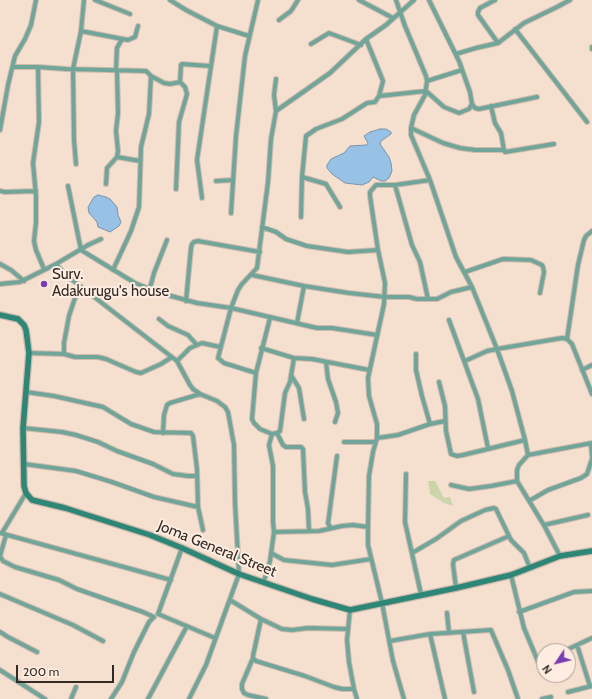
<!DOCTYPE html>
<style>
body{margin:0}
#map{position:relative;width:592px;height:699px;overflow:hidden;background:#f5dfcf;font-family:Cabin,sans-serif}
canvas{display:block}
.north{position:absolute;left:536px;top:643px;width:40px;height:40px;box-sizing:border-box;background:#ffede1;border:1px solid #ad9f95;border-radius:50%;rotate:235deg;font-size:11px;font-weight:700;line-height:16px;text-align:center;color:#322a24}
.north::after{content:'';display:block;margin:auto;width:14px;height:18px;background:#793db3;clip-path:polygon(50% 0,100% 100%,50% 72%,0 100%)}
.scale{position:absolute;left:16px;top:665px;width:98px;height:18px;box-sizing:border-box;border:2px solid #322a24;border-top:0;padding-left:5px;font-size:12px;line-height:14px;white-space:nowrap;color:#322a24;-webkit-text-stroke:3px #ffede1;paint-order:stroke}
</style>
<div id="map">
<canvas width="592" height="699"></canvas>
<div class="north">N</div>
<div class="scale">200 m</div>
</div>
<script>
const ctx = document.querySelector('canvas').getContext('2d');
ctx.lineJoin = 'round';
function paint(path, color) { ctx.fillStyle = color; ctx.fill(path, 'evenodd'); }
const shape = rows => new Path2D(rows.map(r => 'M' + r).join(''));
function trace(path, color, width, dash) { ctx.strokeStyle = color; ctx.lineWidth = width; ctx.lineCap = dash ? 'butt' : 'round'; ctx.setLineDash(dash || []); ctx.stroke(path); }
function write(font, color, halo, rows, align = 'center') {
  ctx.font = font + ' Cabin,sans-serif'; ctx.lineWidth = 4; ctx.setLineDash([]); ctx.textBaseline = 'middle'; ctx.strokeStyle = halo; ctx.fillStyle = color; for (const [text, x, y, turn = 0] of rows) {
    ctx.save(); ctx.translate(x, y); ctx.rotate((+turn || 0) * Math.PI / 180); ctx.textAlign = isNaN(turn) ? turn : align; if (halo) ctx.strokeText(text, 0, 0); ctx.fillText(text, 0, 0); ctx.restore();
  }
}
paint(shape([
 [428,481,435,481,444,498,450,497,453,506,444,503,430,494]
]), '#cbd5a9');
const water = shape([
 [380,129,386,129,391,132,391,134,381,141,380,144,389,157,391,163,392,171,389,178,385,181,381,181,373,177,369,182,362,185,345,183,332,174,327,168,327,165,331,159,344,153,350,146,367,145,368,143,364,136,370,132,380,129],
 [98,195,106,197,110,199,117,207,118,215,121,222,119,226,110,232,98,227,97,222,89,213,88,207,94,197,98,195]
]);
paint(water, '#97c2e5');
trace(water, '#7994ab', 1);
const street = shape([
 [95,0,130,14],
 [170,0,186,10,217,26,249,36],
 [359,0,393,18],
 [396,0,405,26,426,76,427,81,425,95,414,115,411,128,411,135,430,180,456,257,472,287],
 [495,0,480,8,478,12,478,15,498,43],
 [279,20,291,11,298,0],
 [515,29,587,122],
 [81,31,128,40,135,37,138,26],
 [366,39,383,81,379,96],
 [311,44,329,33,361,45],
 [592,47,592,49],
 [456,54,476,48,498,43,524,23,557,7,570,0],
 [13,67,38,67,66,69,146,71,151,76,164,83,170,84,180,82,185,87,187,94,179,122,176,189],
 [38,67,39,122,33,163,36,196,36,223,34,241,36,250,44,269],
 [116,70,117,48,122,39],
 [427,81,462,70],
 [180,82,181,65,182,64,210,66],
 [472,104,475,108,479,109,537,97],
 [491,106,495,123,501,133,504,150,505,152,554,144],
 [276,111,274,95,276,79],
 [411,128,443,143,460,148,475,150,504,150],
 [0,130,8,85,15,56,25,39,31,25,36,0],
 [117,157,140,161],
 [76,164,74,140,73,69,81,31,84,0],
 [302,177,326,184,340,207],
 [216,181,233,180],
 [106,184,107,168,117,157,118,151,116,131,118,113,117,70],
 [395,185,412,245,420,262,428,299],
 [68,186,81,250,135,283,160,293,197,303,231,308,317,328,332,328,377,335],
 [0,191,5,192,36,191],
 [202,198,197,160,217,26],
 [231,213,236,136,245,56,258,0],
 [301,217,302,177,306,136,316,129,342,119,367,103,375,102,379,96,426,91,444,107,459,113,469,109,472,104,470,92,459,61,429,0],
 [262,227,276,232,286,239,307,246,348,252,378,250],
 [0,264,11,270,24,281],
 [56,264,88,245,101,239],
 [113,270,131,231,139,207,141,147,149,114,151,76],
 [465,272,503,259,531,260,542,265,543,267,544,272,540,293],
 [252,275,304,286,349,293,385,297,409,297,417,299,437,299,451,292,472,287,497,349,512,391,525,440,528,455,519,465,517,470,517,481,545,527,560,556],
 [0,284,20,282,56,264,66,275,80,286,177,361,190,385,193,389,200,394,217,401,225,407,228,412,234,445,235,503,239,574,206,665,189,699],
 [150,288,154,273,167,240],
 [186,301,191,248,192,244,194,242,198,241,260,252],
 [270,318,256,373,252,419,254,423,260,429,272,434],
 [159,319,168,326,188,335,197,345],
 [449,320,478,399,488,448],
 [297,323,304,286],
 [567,339,578,265,584,240,586,236,592,231],
 [261,348,294,358,312,359,369,370],
 [29,353,64,354,75,357,98,357,106,359,136,372,141,373,161,364,172,357],
 [64,354,64,343,69,316,74,301,80,286],
 [416,354,416,370,422,396,430,424],
 [177,361,190,348,202,343,220,347],
 [465,361,487,351,497,349,562,338,567,339,572,344,592,394],
 [326,362,328,379,336,402,338,413,335,422],
 [582,370,592,365],
 [256,373,224,363,218,358,231,308,238,290,242,284,257,268,268,182,271,139,276,111,330,73,366,39,386,25,414,0],
 [291,375,299,388,304,419],
 [439,382,445,406,446,431,451,454,457,456,463,455,525,440],
 [26,392,54,396,103,407,131,424,154,432,191,433,193,436,197,469,198,507,203,530],
 [23,428,62,432,76,435,98,442,117,451,153,464,173,474,188,476,197,476],
 [163,433,164,415,167,405,170,403,200,394],
 [277,433,283,445,286,447,301,447,303,449,305,492,308,509,309,531],
 [377,438,398,435,430,424,445,421],
 [344,442,375,442],
 [591,444,592,456],
 [528,455,592,443],
 [24,464,76,471,112,482,154,497,198,507],
 [406,474,405,522,421,594],
 [451,485,469,489,491,486,517,481],
 [529,501,548,490,581,478,587,474,592,459],
 [544,525,588,515],
 [330,527,328,523,329,516,337,456],
 [274,532,319,531,342,526,353,525,368,527],
 [0,533,171,580],
 [2,533,26,493],
 [182,548,158,614,215,638],
 [271,553,284,560,332,565,371,559],
 [412,553,436,539,461,521,485,510,494,508,496,509,509,536],
 [0,556,3,561,15,567,59,580,77,589,143,612,154,617],
 [0,556,6,535],
 [511,575,524,628,542,671],
 [264,581,270,561,274,532,273,522,273,466,269,445,272,434,277,433,280,431,285,393,290,382,294,358],
 [456,588,453,564,454,560,509,536,511,540,524,553,530,568],
 [0,594,73,625,103,641],
 [230,600,261,619,282,629,292,630,308,628,348,629],
 [350,610,347,640,349,662,354,689,357,699],
 [519,612,574,592,592,591],
 [447,613,449,633],
 [261,619,253,656,253,658,256,661,305,676,334,687,342,689,354,689],
 [0,632,8,637,37,652],
 [463,632,474,692],
 [430,634,445,699],
 [390,641,430,634,491,630,508,670,518,699],
 [577,645,590,686],
 [564,651,592,638],
 [253,658,242,684,242,689,244,693,248,695,266,699],
 [0,670,45,699],
 [568,692,592,686],
 [71,699,76,687],
 [111,699,122,682,134,652,149,622,154,617],
 [148,699,187,626],
 [404,699,393,661,382,603,368,545,368,527,369,476,373,452,377,438,377,424,369,396,368,378,384,304,385,283,378,250,370,196,370,192,376,185,395,185,430,180],
 [542,699,551,697]
]);
const secondary = shape([
 [0,315,18,319,24,325,26,330,29,353,23,428,24,486,26,493,32,500,65,508,150,535,182,548,239,574,312,599,350,610,456,588,511,575,560,556,592,551]
]);
trace(street, '#cebbad', 6);
trace(secondary, '#cebbad', 8);
trace(street, '#72a59a', 4);
trace(secondary, '#2e8677', 5.5);
for (const [x, y, r, color] of [
 [44,284,4,"#793db3"]
]) { const dot = new Path2D(); dot.arc(x, y, r, 0, 2 * Math.PI); ctx.fillStyle = color; ctx.fill(dot); trace(dot, '#ffede1', 1.5); }
write('15px', '#322a24', '#ffede1', [
 ["Surv.",52,275],
 ["Adakurugu's house",52,292]
], 'left');
write('15px', '#322a24', '#ffede1', [
 ["Joma General Street",217,549,22]
]);
</script>
